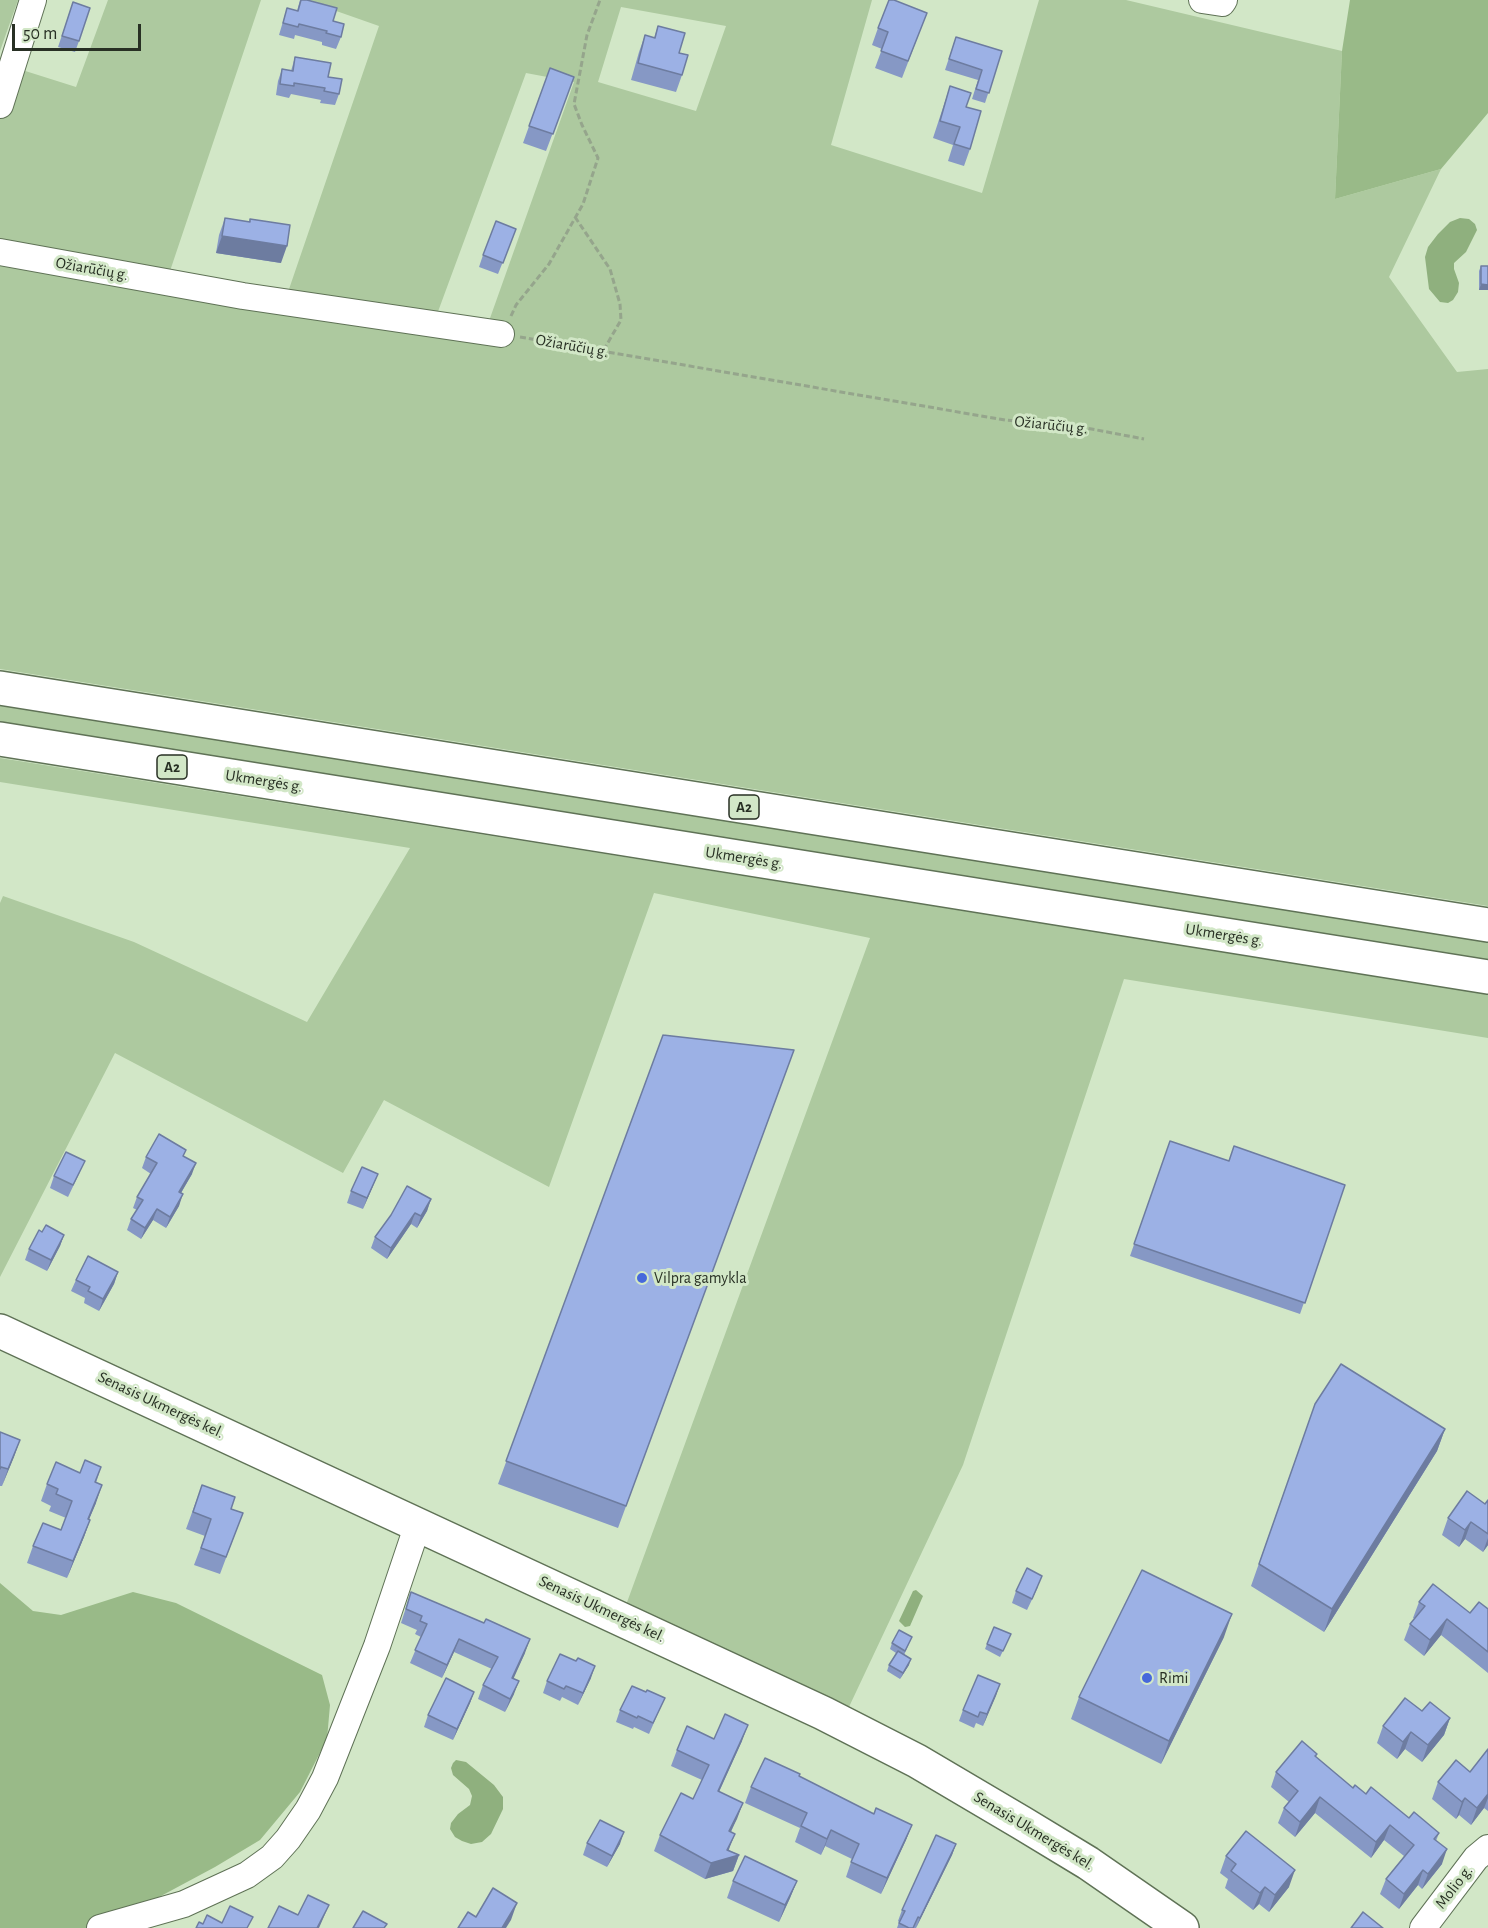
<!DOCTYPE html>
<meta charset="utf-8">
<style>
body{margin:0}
#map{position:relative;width:1488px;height:1928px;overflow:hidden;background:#d2e7c7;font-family:"Alegreya Sans",sans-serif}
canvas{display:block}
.scale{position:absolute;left:12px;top:24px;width:129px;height:27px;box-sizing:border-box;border:3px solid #283024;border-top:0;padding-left:8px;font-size:18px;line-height:21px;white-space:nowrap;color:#283024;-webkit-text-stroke:4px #d2e7c7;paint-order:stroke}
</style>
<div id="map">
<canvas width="1488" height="1928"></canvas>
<div class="scale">50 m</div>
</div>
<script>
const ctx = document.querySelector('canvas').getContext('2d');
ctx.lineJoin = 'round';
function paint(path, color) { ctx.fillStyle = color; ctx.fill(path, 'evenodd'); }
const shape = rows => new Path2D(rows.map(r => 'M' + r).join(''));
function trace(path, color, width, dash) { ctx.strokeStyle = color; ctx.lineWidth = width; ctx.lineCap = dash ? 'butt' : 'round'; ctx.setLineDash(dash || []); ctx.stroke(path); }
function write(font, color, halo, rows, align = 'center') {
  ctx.font = font + ' "Alegreya Sans",sans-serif'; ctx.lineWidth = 6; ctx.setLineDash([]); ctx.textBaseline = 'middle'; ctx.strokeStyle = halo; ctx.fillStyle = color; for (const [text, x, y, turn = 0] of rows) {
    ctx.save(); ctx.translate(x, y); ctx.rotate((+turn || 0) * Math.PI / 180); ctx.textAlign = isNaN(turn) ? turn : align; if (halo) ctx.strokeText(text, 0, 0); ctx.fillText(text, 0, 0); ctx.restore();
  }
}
paint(shape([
 [0,0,18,0,0,51],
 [108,0,261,0,170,271,287,295,379,26,305,0,872,0,831,145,982,193,1039,0,1126,0,1342,51,1335,199,1441,169,1389,277,1457,372,1488,369,1488,906,0,669,0,63,76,87],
 [621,7,726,26,696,111,598,82],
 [526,73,574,82,489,321,436,317],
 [0,702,1488,937,1488,961,0,727],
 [0,758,1488,994,1488,1038,1124,979,963,1465,848,1709,626,1605,870,938,654,893,549,1187,384,1100,343,1173,115,1053,0,1277,0,903,3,896,134,942,307,1022,410,848,0,782]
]), '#adc99f');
paint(shape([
 [1350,0,1488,0,1488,113,1441,169,1335,199,1342,51],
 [0,1583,33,1611,61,1615,133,1592,176,1603,322,1675,330,1705,327,1739,300,1792,260,1840,215,1867,133,1911,125,1928,0,1928]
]), '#99ba88');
paint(shape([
 [1460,218,1469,219,1475,224,1477,230,1466,252,1454,263,1454,269,1459,283,1458,292,1453,300,1448,303,1440,302,1429,289,1425,257,1428,247,1438,234,1450,222],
 [916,1590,923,1596,910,1626,905,1627,899,1621,913,1591],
 [456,1760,466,1762,494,1785,503,1797,503,1809,491,1834,482,1842,471,1844,462,1841,455,1837,450,1829,451,1823,458,1814,470,1805,472,1796,469,1789,453,1775,451,1768,453,1763]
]), '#8fb07e');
const minor = shape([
 [1202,0,1222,3,1224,0],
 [0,105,33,0],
 [0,252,243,296,501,334],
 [100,1928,184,1904,247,1875,272,1857,288,1839,308,1810,325,1778,377,1646,418,1524],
 [1423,1928,1476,1858,1488,1848]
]);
const major = shape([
 [0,1331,823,1713,917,1761,1022,1823,1088,1863,1182,1928]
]);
const highway = shape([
 [0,688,1488,925],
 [0,739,1488,977]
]);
trace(minor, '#5f7256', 28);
trace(major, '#5f7256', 36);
trace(highway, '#5f7256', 36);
trace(shape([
 [575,217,610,269,620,304,621,320,603,351],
 [511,316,516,305,549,264,583,204,598,158,582,125,574,104,587,35,600,0],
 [520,337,1005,420,1081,427,1144,439]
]), '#95a58c', 3, [6, 3]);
trace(minor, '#fff', 26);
trace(major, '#fff', 33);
trace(highway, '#fff', 33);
paint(shape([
 [300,0,333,21,341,37,336,49,322,45,322,42,295,35,294,39,279,35,287,8,297,11],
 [73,2,79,41,75,52,58,47],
 [927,13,902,78,875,68,882,49,872,45,878,28],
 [658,26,679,53,682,75,676,92,631,80,639,52,645,35,654,38],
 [956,37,1002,51,985,103,972,99,978,80,945,70],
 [295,57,328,77,339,94,335,105,320,103,321,100,291,94,289,98,276,95,278,81,282,69,291,71],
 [550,68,574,77,546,151,523,143],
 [950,86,966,107,970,149,964,166,948,161,953,145,933,138],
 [225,218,249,222,250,219,281,263,216,253,219,235],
 [516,229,498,274,479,267,483,255],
 [1481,266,1488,266,1488,290,1479,290,1479,271],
 [663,1035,794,1050,618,1528,498,1484],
 [1170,1141,1228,1161,1345,1185,1300,1314,1130,1256],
 [184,1156,192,1174,181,1193,179,1206,166,1228,153,1220,141,1239,127,1230,131,1219,137,1210,133,1208,137,1197,151,1174,142,1168,146,1157],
 [80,1172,68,1197,50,1188,54,1176],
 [378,1174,363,1209,347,1203,351,1191],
 [431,1199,427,1211,417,1228,411,1224,387,1259,371,1248,375,1237],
 [42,1232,64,1235,60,1246,47,1271,25,1260,29,1249],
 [118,1272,114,1284,99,1311,84,1303,85,1298,71,1291,76,1280],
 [1315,1404,1445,1429,1437,1451,1324,1632,1251,1586],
 [0,1432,20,1440,2,1486,0,1486],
 [101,1467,96,1483,96,1503,89,1519,90,1520,84,1537,67,1578,27,1563,33,1546,61,1530,66,1518,49,1511,51,1506,41,1501,47,1484,80,1473],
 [202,1485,231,1509,243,1513,220,1574,194,1565,205,1536,186,1529],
 [1488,1500,1488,1545,1483,1552,1465,1539,1459,1547,1442,1535,1448,1518,1485,1504],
 [1038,1587,1027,1610,1012,1603,1016,1591],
 [411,1592,525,1653,513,1678,514,1694,505,1712,478,1699,483,1685,492,1669,454,1652,442,1678,410,1663,421,1637,415,1634,417,1630,401,1623],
 [1419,1602,1470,1613,1488,1609,1488,1673,1441,1635,1424,1656,1404,1640,1410,1624,1415,1619,1413,1618],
 [1011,1634,1000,1657,985,1649,987,1644],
 [912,1637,904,1655,909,1665,900,1679,887,1671,889,1665,896,1653,890,1649,892,1643],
 [1224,1637,1161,1764,1071,1719,1079,1697],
 [591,1678,578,1705,562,1697,560,1701,543,1693,547,1681],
 [1000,1684,983,1726,976,1723,974,1728,959,1721,963,1710],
 [474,1692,470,1703,453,1740,424,1727,428,1715],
 [646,1692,665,1698,660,1709,649,1734,634,1727,633,1729,616,1722,620,1710],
 [1422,1711,1450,1718,1444,1735,1422,1762,1405,1749,1397,1759,1377,1743,1383,1726],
 [714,1739,742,1741,719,1792,743,1803,731,1832,729,1850,739,1855,733,1871,705,1879,654,1851,660,1835,693,1799,702,1780,671,1766,677,1750],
 [1488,1749,1488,1811,1484,1808,1471,1825,1459,1815,1456,1819,1432,1799,1438,1782,1470,1772],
 [1317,1754,1316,1757,1353,1788,1366,1794,1409,1818,1439,1833,1436,1841,1442,1864,1422,1889,1418,1885,1399,1909,1380,1894,1386,1879,1404,1856,1384,1840,1371,1858,1315,1813,1295,1837,1278,1823,1284,1808,1289,1802,1271,1787,1276,1772],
 [799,1776,874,1814,912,1825,906,1840,881,1894,846,1877,852,1859,825,1846,821,1855,795,1842,800,1828,745,1803,751,1787],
 [587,1843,620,1844,607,1867,583,1855],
 [956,1844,952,1855,916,1928,897,1928,899,1922,898,1921,902,1910],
 [1226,1856,1289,1887,1269,1912,1259,1904,1253,1910,1225,1888,1228,1879,1220,1873],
 [733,1881,797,1881,790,1898,779,1922,727,1898]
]), '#8698c5');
paint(shape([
 [222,236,287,246,281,263,216,253],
 [1481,284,1488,285,1488,290,1479,290],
 [196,1163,192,1174,175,1203,179,1192],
 [378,1174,373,1186,363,1209,367,1198],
 [183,1194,179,1206,166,1228,170,1217],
 [431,1199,427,1211,417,1228,421,1216],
 [157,1209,153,1220,141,1239,145,1228],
 [415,1213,411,1224,387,1259,391,1248],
 [64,1235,60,1246,47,1271,51,1260],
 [118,1272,114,1284,99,1311,103,1299],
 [1445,1429,1437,1451,1324,1632,1332,1609],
 [20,1440,14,1457,2,1486,8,1469],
 [102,1485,96,1503,82,1536,88,1519],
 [90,1520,84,1537,67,1578,73,1561],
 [1471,1522,1465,1539,1459,1547,1465,1530],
 [1488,1538,1488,1545,1483,1552],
 [1232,1614,1224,1637,1161,1764,1169,1741],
 [1447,1619,1441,1635,1424,1656,1430,1640],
 [459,1639,454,1652,442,1678,447,1665],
 [530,1639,525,1653,508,1691,512,1678],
 [911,1659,909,1665,900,1679,903,1673],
 [595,1666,591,1678,578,1705,583,1693],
 [519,1681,514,1694,505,1712,510,1699],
 [1000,1684,996,1696,983,1726,987,1714],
 [474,1692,470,1703,453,1740,457,1729],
 [1450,1718,1444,1735,1422,1762,1428,1745],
 [748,1725,742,1741,712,1807,718,1791],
 [1411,1732,1405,1749,1397,1759,1403,1742],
 [1488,1794,1488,1798,1484,1808,1471,1825,1477,1808],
 [1320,1797,1315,1813,1295,1837,1300,1822],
 [1465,1798,1459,1815,1456,1819,1462,1802],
 [743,1803,737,1819,723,1847,729,1831],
 [912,1825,906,1840,881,1894,887,1878],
 [1390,1825,1384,1840,1371,1858,1376,1842],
 [831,1830,825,1846,821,1855,827,1839],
 [624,1832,620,1844,607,1867,612,1856],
 [735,1834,725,1859,739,1855,733,1871,705,1879,711,1863,727,1850],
 [956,1844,952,1855,916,1928,920,1918],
 [1447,1849,1442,1864,1422,1889,1428,1874],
 [1295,1870,1289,1887,1269,1912,1275,1895],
 [1423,1870,1418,1885,1399,1909,1404,1894],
 [797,1881,790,1898,779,1922,785,1905],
 [1265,1887,1259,1904,1253,1910,1260,1893],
 [517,1903,511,1920,506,1928,502,1928],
 [329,1905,319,1928,317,1928]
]), '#6d7ca0');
const building = shape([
 [301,0,307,0,337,8,333,21,344,24,341,37,326,33,327,31,299,24,298,27,283,23,287,8,298,11,301,0],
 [889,0,894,0,927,13,908,61,881,51,888,32,878,28,889,0],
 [73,2,90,8,79,41,62,36,73,2],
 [658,26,685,33,679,53,688,55,682,75,638,63,645,35,655,38,658,26],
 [956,37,1002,51,989,93,976,89,982,70,949,59,956,37],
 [295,57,331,63,328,77,342,79,339,94,324,91,325,88,294,83,294,86,280,84,282,69,293,71,295,57],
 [550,68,574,77,553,134,529,126,550,68],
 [950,86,971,93,966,107,981,111,970,149,954,144,960,127,940,121,950,86],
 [225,218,250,222,250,219,290,225,287,246,222,236,225,218],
 [496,221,516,229,503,263,483,255,496,221],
 [1481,266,1488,266,1488,285,1481,284,1481,266],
 [663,1035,794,1050,626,1506,506,1461,663,1035],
 [159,1134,186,1150,183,1156,196,1163,179,1192,183,1194,170,1217,157,1209,145,1228,131,1219,143,1200,137,1197,157,1163,146,1157,159,1134],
 [1170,1141,1229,1161,1234,1146,1345,1185,1305,1303,1134,1244,1170,1141],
 [66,1152,85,1161,73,1185,54,1176,66,1152],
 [362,1167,378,1174,367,1198,351,1191,362,1167],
 [407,1186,431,1199,421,1216,415,1213,391,1248,375,1237,391,1215,407,1186],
 [46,1225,64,1235,51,1260,29,1249,39,1230,42,1232,46,1225],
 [88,1256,118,1272,103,1299,88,1291,90,1287,76,1280,88,1256],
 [1341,1364,1445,1429,1332,1609,1259,1564,1315,1404,1341,1364],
 [0,1432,20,1440,8,1469,1,1467,0,1469,0,1432],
 [85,1460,101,1467,95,1482,102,1485,88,1519,90,1520,73,1561,33,1546,43,1523,61,1530,72,1501,56,1494,58,1489,47,1484,56,1462,80,1473,85,1460],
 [202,1485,235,1497,231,1509,243,1513,226,1557,201,1548,211,1519,193,1512,202,1485],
 [1467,1491,1485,1504,1488,1500,1488,1534,1471,1522,1465,1530,1448,1518,1467,1491],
 [1027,1568,1042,1576,1032,1599,1016,1591,1027,1568],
 [1142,1570,1232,1614,1169,1741,1079,1697,1142,1570],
 [1433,1584,1470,1613,1479,1602,1488,1609,1488,1652,1447,1619,1430,1640,1410,1624,1425,1606,1419,1602,1433,1584],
 [411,1592,484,1623,486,1619,530,1639,512,1678,519,1681,510,1699,483,1685,498,1657,459,1639,447,1665,415,1650,427,1624,420,1621,422,1616,406,1609,411,1592],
 [994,1627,1011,1634,1003,1651,987,1644,994,1627],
 [899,1630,912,1637,905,1651,892,1643,899,1630],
 [898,1651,911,1659,903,1673,889,1665,898,1651],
 [560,1654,576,1661,578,1658,595,1666,583,1693,566,1686,564,1689,547,1681,560,1654],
 [978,1675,1000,1684,987,1714,980,1712,978,1717,963,1710,978,1675],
 [446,1678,474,1692,457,1729,428,1715,446,1678],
 [632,1686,646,1692,647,1690,665,1698,653,1723,638,1716,637,1718,620,1710,632,1686],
 [1405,1698,1422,1711,1430,1702,1450,1718,1428,1745,1411,1732,1403,1742,1383,1726,1405,1698],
 [725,1714,748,1725,718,1791,743,1803,729,1831,735,1834,727,1850,739,1855,711,1863,660,1835,681,1793,693,1799,709,1765,677,1750,687,1726,714,1739,725,1714],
 [1302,1741,1317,1754,1315,1756,1353,1788,1355,1785,1366,1794,1371,1787,1409,1818,1414,1812,1439,1833,1434,1839,1447,1849,1428,1874,1423,1870,1404,1894,1386,1879,1414,1845,1390,1825,1376,1842,1320,1797,1300,1822,1284,1808,1298,1791,1276,1772,1302,1741],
 [1488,1749,1488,1794,1477,1808,1465,1798,1462,1802,1438,1782,1456,1760,1470,1772,1488,1749],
 [765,1758,800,1774,799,1776,874,1814,876,1808,912,1825,887,1878,851,1862,859,1844,831,1830,827,1839,801,1826,807,1813,751,1787,765,1758],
 [600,1820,624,1832,612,1856,587,1843,600,1820],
 [1246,1831,1295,1870,1275,1895,1265,1887,1260,1893,1231,1871,1236,1864,1226,1856,1246,1831],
 [936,1835,956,1844,920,1918,918,1917,913,1928,909,1928,899,1923,905,1911,902,1910,936,1835],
 [745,1856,797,1881,785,1905,733,1881,745,1856],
 [493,1888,517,1903,502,1928,458,1928,468,1912,476,1917,493,1888],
 [308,1895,329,1905,317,1928,268,1928,279,1906,298,1915,308,1895],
 [230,1906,253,1917,247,1928,196,1928,199,1922,203,1924,207,1915,222,1923,230,1906],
 [363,1911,387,1924,384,1928,353,1928,363,1911],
 [1363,1912,1383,1928,1351,1928,1363,1912]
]);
paint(building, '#9cb1e5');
trace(building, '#6d7ca0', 1.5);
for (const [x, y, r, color] of [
 [642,1278,6,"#4668db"],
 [1147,1678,6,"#4668db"]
]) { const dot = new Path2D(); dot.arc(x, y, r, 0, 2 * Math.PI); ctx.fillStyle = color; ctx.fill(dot); trace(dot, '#d2e7c7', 2); }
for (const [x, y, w] of [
 [172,767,30],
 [744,807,30]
]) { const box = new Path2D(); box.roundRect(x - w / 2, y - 12, w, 24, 4.5); ctx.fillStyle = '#d2e7c7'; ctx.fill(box); trace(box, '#283024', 1.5); }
write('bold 15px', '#283024', null, [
 ["A2",172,767],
 ["A2",744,807]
]);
write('16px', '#283024', '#d2e7c7', [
 ["Ožiarūčių g.",92,269,10],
 ["Ožiarūčių g.",572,346,10],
 ["Ožiarūčių g.",1051,425,6],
 ["Ukmergės g.",264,781,9],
 ["Ukmergės g.",744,858,9],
 ["Ukmergės g.",1224,935,9],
 ["Senasis Ukmergės kel.",161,1405,25],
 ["Senasis Ukmergės kel.",602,1609,25],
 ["Senasis Ukmergės kel.",1034,1831,31],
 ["Molio g.",1454,1887,-52]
]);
write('16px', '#283024', '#d2e7c7', [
 ["Vilpra gamykla",654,1278],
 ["Rimi",1159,1678]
], 'left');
</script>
